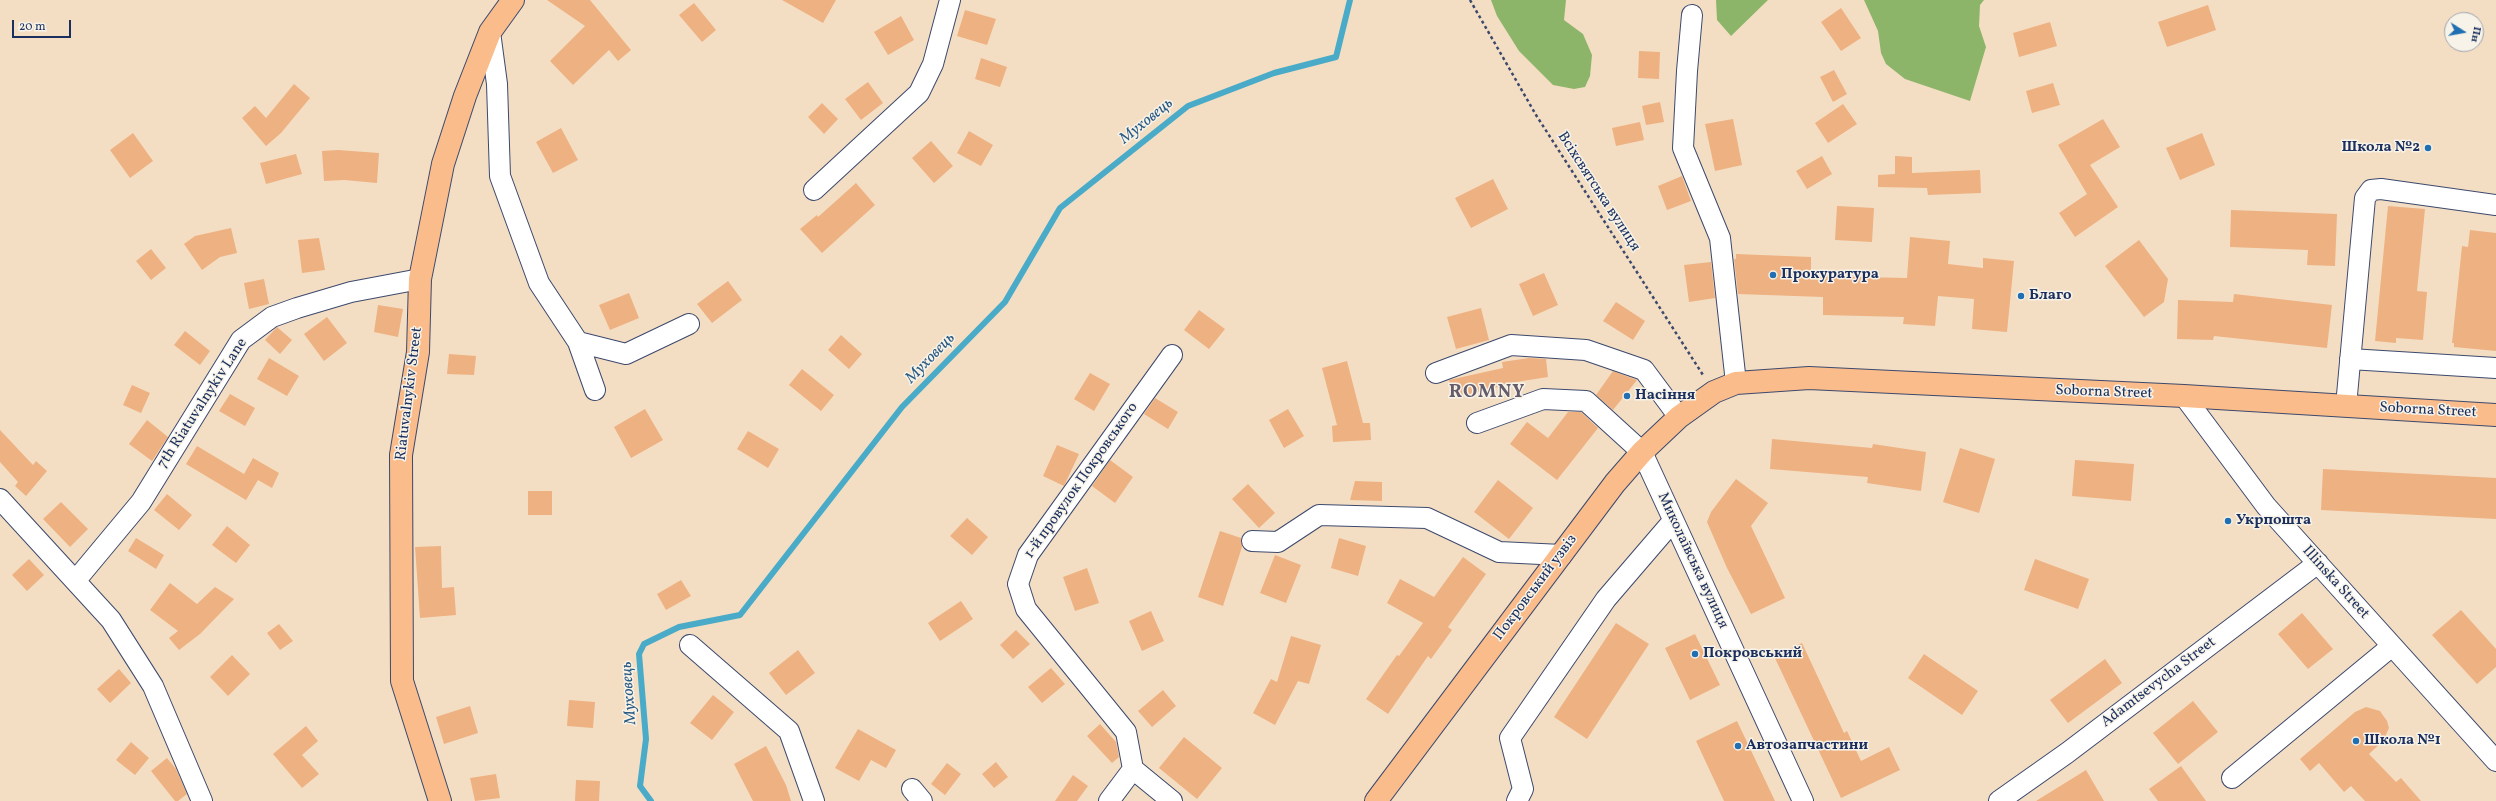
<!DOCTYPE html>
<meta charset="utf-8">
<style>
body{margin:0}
#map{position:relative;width:2496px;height:801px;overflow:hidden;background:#f4dec3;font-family:Vollkorn,serif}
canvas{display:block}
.north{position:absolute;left:2444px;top:12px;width:40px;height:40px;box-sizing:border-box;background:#f7f3e8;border:1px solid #9fa5b1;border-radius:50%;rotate:101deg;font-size:11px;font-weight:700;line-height:16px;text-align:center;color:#1b2f5e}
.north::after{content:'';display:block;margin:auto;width:14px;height:18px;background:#1f6fb2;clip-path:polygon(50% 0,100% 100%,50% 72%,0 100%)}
.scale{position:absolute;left:12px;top:20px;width:59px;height:18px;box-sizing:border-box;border:2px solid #1b2f5e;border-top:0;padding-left:5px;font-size:12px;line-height:14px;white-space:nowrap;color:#1b2f5e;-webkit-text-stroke:3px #f7f3e8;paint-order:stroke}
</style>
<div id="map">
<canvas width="2496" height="801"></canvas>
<div class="north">Пн</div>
<div class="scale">20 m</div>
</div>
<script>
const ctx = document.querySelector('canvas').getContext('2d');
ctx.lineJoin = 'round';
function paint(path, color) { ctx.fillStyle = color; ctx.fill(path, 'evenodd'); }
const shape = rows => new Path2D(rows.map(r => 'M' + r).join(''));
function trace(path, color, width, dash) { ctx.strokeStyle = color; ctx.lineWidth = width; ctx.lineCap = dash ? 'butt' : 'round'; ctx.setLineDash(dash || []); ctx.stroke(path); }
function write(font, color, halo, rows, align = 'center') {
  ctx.font = font + ' Vollkorn,serif'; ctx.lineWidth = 3; ctx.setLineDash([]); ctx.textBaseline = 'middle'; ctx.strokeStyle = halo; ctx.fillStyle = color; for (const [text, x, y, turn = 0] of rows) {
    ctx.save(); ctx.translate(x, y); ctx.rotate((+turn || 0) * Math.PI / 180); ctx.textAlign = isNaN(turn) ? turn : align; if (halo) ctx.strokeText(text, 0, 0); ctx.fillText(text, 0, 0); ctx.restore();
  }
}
paint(shape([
 [1491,0,1566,0,1564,20,1583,34,1592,55,1590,76,1585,87,1574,89,1553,85,1519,51,1497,16],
 [1716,0,1768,0,1731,36,1717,20],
 [1864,0,1984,0,1980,5,1979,26,1986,47,1970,101,1905,79,1886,64,1881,53,1878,31]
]), '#8db56a');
trace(shape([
 [651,801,640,786,646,739,639,654,644,644,679,627,740,615,902,407,1005,302,1060,208,1188,106,1274,73,1336,57,1350,0]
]), '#49abc8', 6);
paint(shape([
 [547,0,590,0,631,50,618,61,609,50,573,85,550,61,585,26],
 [782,0,836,0,823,23],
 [694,3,716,30,702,42,679,15],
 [2208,5,2216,30,2167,47,2158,22],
 [1841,8,1861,38,1841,51,1821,22],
 [965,10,996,19,987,45,957,36],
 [901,16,914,40,888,55,874,32],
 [2050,22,2057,46,2019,57,2013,33],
 [1639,51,1660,52,1659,79,1638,78],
 [981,58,1007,67,1000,87,975,79],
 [1834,70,1847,94,1833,102,1820,77],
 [868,82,883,103,861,120,845,99],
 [2053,83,2060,105,2032,113,2026,91],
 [294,84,310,98,281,133,266,146,242,118,255,106,266,118],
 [1660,102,1664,122,1646,125,1642,106],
 [822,103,838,119,824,134,808,117],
 [1843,104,1857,124,1828,143,1815,123],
 [1733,119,1742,165,1715,171,1705,124],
 [2103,119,2120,147,2090,165,2118,207,2075,237,2059,213,2087,194,2058,145],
 [1640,122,1644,140,1616,146,1612,128],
 [561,128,578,160,553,173,536,142],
 [969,131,993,145,981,166,957,153],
 [133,133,153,161,130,178,110,150],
 [2202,133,2215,165,2180,180,2166,148],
 [931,141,953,166,934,183,912,158],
 [338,150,379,153,377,183,344,180,324,181,322,151],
 [296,154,302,174,266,184,260,163],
 [1822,156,1832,174,1807,189,1796,171],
 [1895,156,1912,157,1912,173,1980,170,1981,193,1928,195,1927,188,1878,187,1878,175,1895,174],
 [1682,176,1691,201,1667,210,1658,186],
 [1493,179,1508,209,1471,228,1455,198],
 [856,183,875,205,822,253,800,229,817,215,818,217],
 [1837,206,1874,208,1872,242,1835,240],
 [2388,206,2425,209,2417,291,2427,292,2423,340,2396,338,2396,343,2375,341],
 [2231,210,2337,214,2335,266,2307,265,2308,250,2230,247],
 [231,228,237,253,220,257,202,270,184,244,195,236],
 [2470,230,2496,233,2496,351,2454,347,2454,343,2452,343,2462,246,2468,247],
 [1910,237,1950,241,1948,264,1983,268,1983,258,2014,261,2007,332,1972,329,1974,299,1938,296,1935,326,1903,324,1904,317,1823,315,1823,297,1738,294,1734,259,1736,259,1736,254,1811,257,1811,276,1907,278],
 [319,238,325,270,302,273,298,240],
 [2139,240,2168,279,2164,302,2144,317,2105,266],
 [151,249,166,268,151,280,136,261],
 [1711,262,1715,298,1689,302,1684,265],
 [1544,273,1558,305,1533,316,1519,284],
 [264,279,269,304,249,309,244,283],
 [728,281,742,300,712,323,697,304],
 [629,293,639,318,610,330,599,305],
 [2234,294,2332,305,2327,348,2214,336,2213,340,2177,339,2178,300,2233,302],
 [1616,302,1645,321,1633,340,1603,321],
 [378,305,403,309,398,337,374,332],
 [1481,308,1489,340,1456,349,1447,317],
 [1199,310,1225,329,1209,349,1184,330],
 [327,317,347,343,324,361,304,334],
 [277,327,292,340,280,354,265,340],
 [185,331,210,351,200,365,174,345],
 [841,335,862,354,849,369,828,350],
 [449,354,476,356,474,375,447,374],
 [269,358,299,376,287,396,257,379],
 [1529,358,1546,359,1548,377,1497,385,1498,387,1453,398,1449,380,1503,368,1502,362],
 [1347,361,1363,423,1370,423,1371,440,1333,442,1332,426,1337,425,1322,368],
 [802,369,834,395,821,411,789,385],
 [1613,371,1637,380,1613,410,1596,395],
 [1090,373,1110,384,1094,411,1074,399],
 [132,385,150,393,141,413,123,405],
 [230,394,255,408,245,426,219,411],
 [1155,398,1178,412,1168,429,1144,414],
 [645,409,663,440,631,458,614,427],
 [1288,409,1304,436,1284,448,1269,420],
 [1568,412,1581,412,1598,428,1557,480,1510,444,1527,422,1548,438],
 [147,420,168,437,152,461,129,444],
 [0,430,33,465,36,461,47,471,26,496,15,486,18,482,0,462],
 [748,431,779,449,768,468,737,449],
 [1772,439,1872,448,1873,444,1926,452,1921,491,1867,483,1868,477,1770,469],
 [1057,445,1079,454,1064,486,1043,476],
 [197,446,244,474,253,458,279,473,272,488,258,480,246,500,186,464],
 [1960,448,1995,459,1979,513,1943,502],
 [1110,460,1133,477,1115,503,1092,486],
 [2075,460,2134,464,2131,501,2072,496],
 [2323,469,2496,478,2496,519,2321,510],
 [1736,479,1768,503,1751,526,1785,598,1751,614,1727,568,1707,522,1711,512],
 [1498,480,1533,508,1509,539,1474,512],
 [1355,481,1382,482,1382,501,1350,500],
 [1248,484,1275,513,1259,528,1232,499],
 [528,491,552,491,552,515,528,515],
 [167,494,192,515,179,530,154,510],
 [61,502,88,529,70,547,43,519],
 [967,518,988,537,972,555,950,536],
 [227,526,250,545,236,563,212,545],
 [1220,531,1241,538,1242,547,1223,606,1198,597],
 [136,538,164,555,156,569,128,551],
 [1339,538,1366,546,1358,576,1331,568],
 [441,546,442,588,454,587,456,615,420,618,415,547],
 [1275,555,1301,565,1286,603,1260,593],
 [1463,557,1486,574,1448,627,1452,630,1431,659,1428,656,1388,714,1366,699,1397,655,1399,656,1423,623,1387,603,1400,579,1434,597],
 [29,559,44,575,27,591,12,575],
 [2035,559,2089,579,2078,609,2024,590],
 [1087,568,1099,603,1075,611,1063,577],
 [681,580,691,596,666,610,657,594],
 [170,583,197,604,215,587,234,599,200,634,179,650,169,638,178,631,150,610],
 [961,601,973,619,940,641,928,623],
 [2461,610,2496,649,2496,667,2477,684,2432,635],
 [1151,611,1164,641,1142,651,1129,621],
 [2302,613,2333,649,2308,669,2278,634],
 [1616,623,1649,644,1587,739,1554,717],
 [279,624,293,641,280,650,267,633],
 [1016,630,1030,644,1013,659,1000,645],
 [1695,634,1720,685,1690,700,1665,648],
 [1291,636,1321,645,1309,684,1298,681,1275,725,1253,713,1271,679,1277,682],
 [1802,643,1844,733,1847,731,1861,761,1889,747,1900,770,1841,798,1774,656],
 [798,650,815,673,786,695,769,673],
 [1924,654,1978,691,1962,715,1908,678],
 [232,655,250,674,228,696,210,677],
 [2105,659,2122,683,2068,723,2050,700],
 [1051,668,1065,684,1042,703,1028,687],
 [119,669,131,683,110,703,97,689],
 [1163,690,1176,706,1152,727,1138,711],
 [713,695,734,712,712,740,690,723],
 [569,700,595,702,593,728,567,726],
 [2193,701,2218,732,2178,764,2153,733],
 [470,706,478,733,444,744,436,717],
 [2366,707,2380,711,2387,721,2389,728,2383,741,2369,754,2396,782,2401,778,2421,801,2365,801,2351,786,2344,792,2319,763,2310,771,2300,759,2355,712],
 [1737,721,1775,801,1724,801,1696,741],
 [1100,724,1116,742,1119,757,1112,763,1087,736],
 [306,726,318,741,302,755,319,774,302,788,273,754],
 [858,729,896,750,886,768,871,760,859,781,835,768],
 [1184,737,1222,768,1197,799,1159,768],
 [131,742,149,758,135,775,116,760],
 [766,746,786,785,791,801,753,801,734,764],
 [167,758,176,769,187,794,178,801,175,801,151,771],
 [996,762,1008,777,994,788,982,774],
 [947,763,961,774,945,795,931,784],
 [2181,766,2206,801,2158,801,2149,789],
 [2086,770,2104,801,2036,801],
 [496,774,500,798,475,801,470,778],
 [1073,775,1088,786,1077,801,1055,801],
 [576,780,600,781,599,801,575,801]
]), '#eeb182');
const minor = shape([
 [1692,15,1687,71,1683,148,1720,238,1736,383],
 [490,32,497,84,500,176,539,283,578,342,595,390],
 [814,190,919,93,933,64,950,0],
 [578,342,626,354,689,324],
 [2350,359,2496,368],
 [1436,373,1511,345,1586,350,1644,370,1679,417],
 [2184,396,2266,506,2496,761],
 [2346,406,2365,198,2371,190,2381,189,2496,205],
 [1477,423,1543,399,1586,401,1642,452,1803,801],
 [0,499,111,620,153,686,202,801],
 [1252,541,1278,542,1319,515,1427,518,1499,552,1562,555],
 [76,580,141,502,241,340,272,317,297,308,351,292,420,279],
 [690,645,789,731,814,801],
 [2232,778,2392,646],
 [912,789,922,801],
 [1109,801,1133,769],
 [1172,801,1133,769,1126,732,1026,609,1018,584,1028,555,1172,355],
 [1517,801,1523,789,1510,738,1606,599,1673,521],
 [1999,801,2067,753,2318,563]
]);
const major = shape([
 [440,801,402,681,401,455,418,352,420,279,443,164,465,96,490,32,513,0],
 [1376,801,1615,483,1642,452,1679,417,1714,392,1736,383,1809,378,2184,396,2496,415]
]);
trace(minor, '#3c496d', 22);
trace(major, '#3c496d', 24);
trace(shape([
 [1470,0,1536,115,1703,375]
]), '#3c496d', 2.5, [3, 3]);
trace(minor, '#fff', 20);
trace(major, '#f9bc8a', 22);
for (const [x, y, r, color] of [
 [2428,148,4,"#1f6fb2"],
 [1773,275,4,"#1f6fb2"],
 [2021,296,4,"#1f6fb2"],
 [1627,396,4,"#1f6fb2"],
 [2228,521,4,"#1f6fb2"],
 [1695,654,4,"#1f6fb2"],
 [2356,741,4,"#1f6fb2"],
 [1738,746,4,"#1f6fb2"]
]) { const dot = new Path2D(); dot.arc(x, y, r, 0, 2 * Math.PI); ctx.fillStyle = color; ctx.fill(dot); trace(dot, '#f7f3e8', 1.5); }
write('bold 15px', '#1b2f5e', '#f7f3e8', [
 ["Школа №2",2420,148,"right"],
 ["Прокуратура",1781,275],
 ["Благо",2029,296],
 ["Насіння",1635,396],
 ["Укрпошта",2236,521],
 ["Покровський",1703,654],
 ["Школа №1",2364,741],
 ["Автозапчастини",1746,746]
], 'left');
write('15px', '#1b2f5e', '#f7f3e8', [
 ["Всіхсвятська вулиця",1598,192,57],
 ["Soborna Street",2104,393,2],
 ["Riatuvalnykiv Street",410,394,-83],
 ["7th Riatuvalnykiv Lane",203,404,-57],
 ["Soborna Street",2428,411,3],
 ["1-й провулок Покровського",1082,481,-55],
 ["Миколаївська вулиця",1692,561,65],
 ["Illinska Street",2335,583,48],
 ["Покровський узвіз",1536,588,-53],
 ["Adamtsevycha Street",2159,683,-37]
]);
write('italic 16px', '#2b5a83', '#f7f3e8', [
 ["Муховець",1147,122,-39],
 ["Муховець",931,359,-46],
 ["Муховець",630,693,-94]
]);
ctx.letterSpacing = '1px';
write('bold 19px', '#655c6b', '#f7f3e8', [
 ["ROMNY",1487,394]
]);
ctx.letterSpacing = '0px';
</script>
